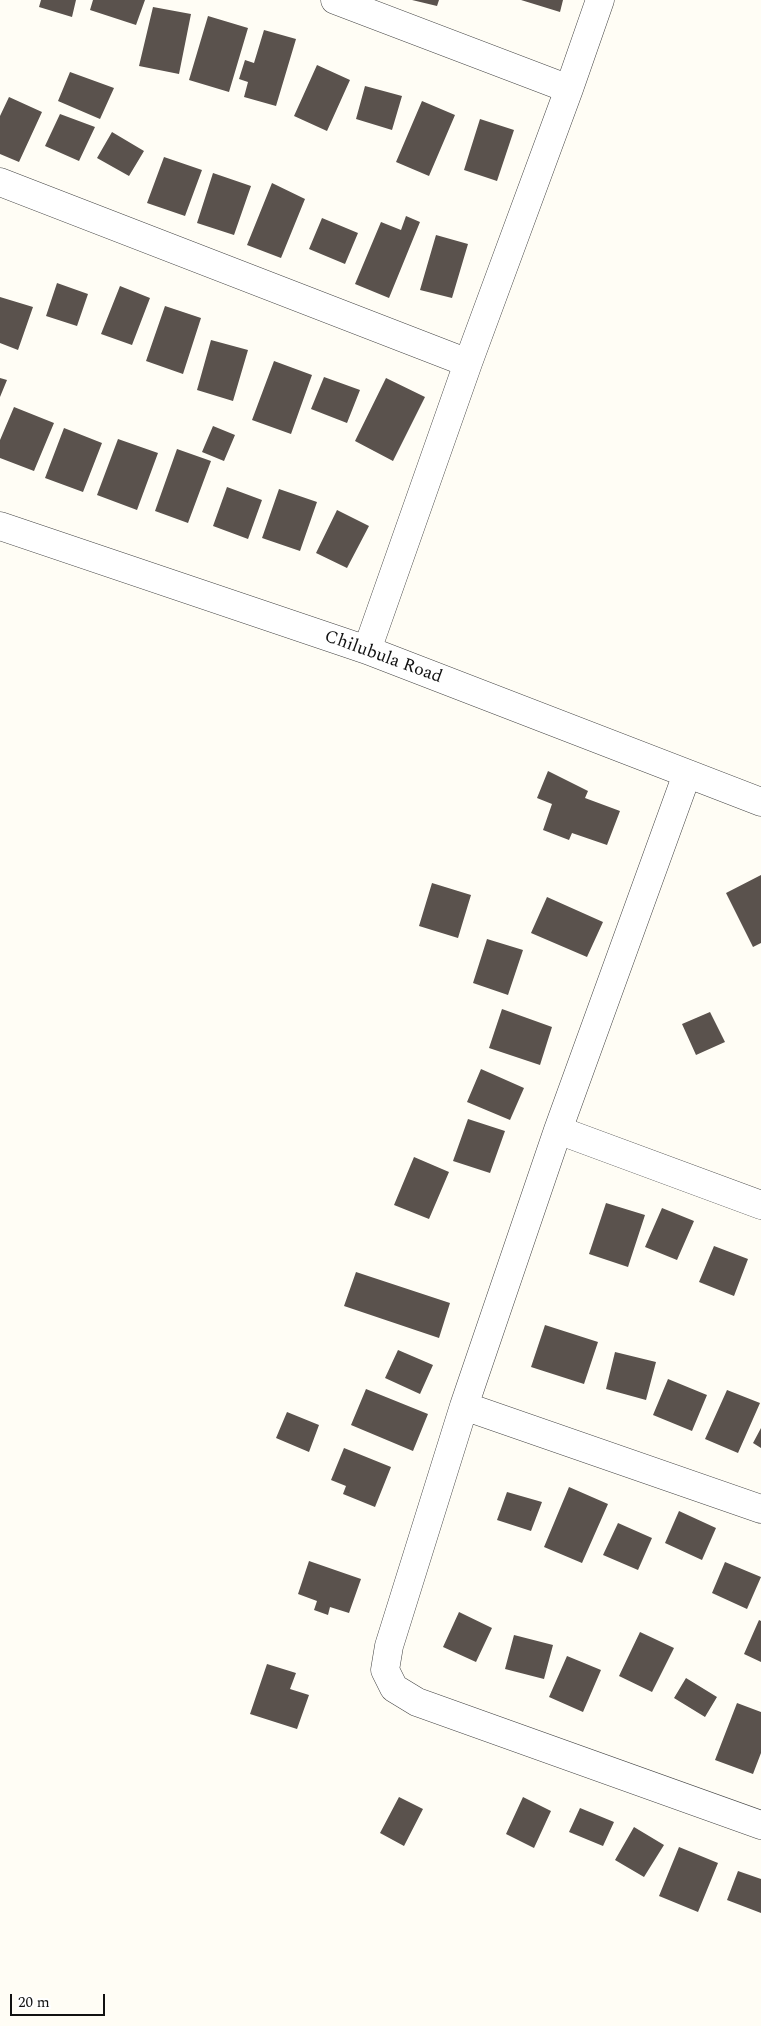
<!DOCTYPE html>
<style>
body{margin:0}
#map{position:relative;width:761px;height:2026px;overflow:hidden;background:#fffdf5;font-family:Spectral,serif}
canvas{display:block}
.scale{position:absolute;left:10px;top:1994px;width:95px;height:22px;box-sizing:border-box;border:2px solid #111;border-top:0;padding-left:6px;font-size:15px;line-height:18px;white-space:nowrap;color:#111;-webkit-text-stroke:4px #fff;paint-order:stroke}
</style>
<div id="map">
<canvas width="761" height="2026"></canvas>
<div class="scale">20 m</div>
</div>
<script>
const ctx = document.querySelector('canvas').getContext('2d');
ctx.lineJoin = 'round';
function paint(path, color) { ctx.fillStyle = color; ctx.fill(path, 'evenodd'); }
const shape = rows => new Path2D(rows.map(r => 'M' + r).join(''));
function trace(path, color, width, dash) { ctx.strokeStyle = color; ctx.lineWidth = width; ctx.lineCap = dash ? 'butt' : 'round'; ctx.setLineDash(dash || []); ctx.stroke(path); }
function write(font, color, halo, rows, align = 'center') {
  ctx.font = font + ' Spectral,serif'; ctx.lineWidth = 5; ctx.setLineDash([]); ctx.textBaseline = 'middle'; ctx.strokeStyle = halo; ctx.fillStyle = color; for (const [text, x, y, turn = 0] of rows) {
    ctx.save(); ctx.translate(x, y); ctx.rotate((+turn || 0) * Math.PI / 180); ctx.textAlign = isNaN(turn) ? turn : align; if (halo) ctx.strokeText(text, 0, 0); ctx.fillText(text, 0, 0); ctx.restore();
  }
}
paint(shape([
 [41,0,76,0,72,17,39,7],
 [93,0,145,0,136,25,90,10],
 [412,0,439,0,437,6],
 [521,0,563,0,560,12],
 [153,7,191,14,179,74,139,66],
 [208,16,248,28,229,92,189,80],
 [264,30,296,39,276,106,244,97,248,82,239,79,245,60,254,63],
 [317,65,350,80,327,131,294,116],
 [70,72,114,88,100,119,58,101],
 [365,86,402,96,392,130,356,119],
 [9,97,42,112,19,162,0,154,0,116],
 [422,101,455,115,429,176,396,162],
 [60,114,95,127,79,161,45,146],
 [480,119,514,130,497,181,464,170],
 [112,132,144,151,129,176,97,158],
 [164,157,202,170,185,216,147,203],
 [213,173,251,186,234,235,197,223],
 [272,183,305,199,281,258,247,245],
 [406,216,420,222,389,298,355,284,381,222,401,230],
 [322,218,358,233,345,264,309,249],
 [436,235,468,244,452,298,420,290],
 [57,283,88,294,77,326,46,316],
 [120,286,150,298,132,345,101,334],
 [0,297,33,307,18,350,0,343],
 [165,306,201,318,183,374,146,361],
 [211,340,248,350,233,401,197,390],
 [274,361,312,375,291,434,252,420],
 [324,377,360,390,347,423,311,409],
 [0,378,7,380,0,397],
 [386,378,425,397,393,461,355,441],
 [14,407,54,423,34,471,0,458,0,440],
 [213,426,235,435,224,461,202,452],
 [64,428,102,443,83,492,45,478],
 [118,439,158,453,137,510,97,495],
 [177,449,211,461,188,523,155,511],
 [227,487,262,500,248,539,213,526],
 [279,489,317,502,300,551,262,538],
 [337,510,369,526,347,568,316,553],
 [548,771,588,791,585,798,620,811,607,845,572,833,569,840,543,830,552,804,537,798],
 [761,875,761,943,753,947,726,893],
 [432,883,471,895,458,938,419,926],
 [547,897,603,922,587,957,531,933],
 [487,939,523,950,508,995,473,983],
 [502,1009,552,1027,540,1065,489,1048],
 [710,1012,725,1042,696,1055,682,1024],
 [481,1069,524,1088,510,1120,467,1102],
 [468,1119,505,1131,490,1173,453,1161],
 [414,1157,449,1172,429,1219,394,1205],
 [606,1203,645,1215,628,1267,589,1254],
 [662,1208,694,1221,677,1260,645,1247],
 [714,1246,748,1259,734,1296,699,1282],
 [356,1272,450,1303,439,1338,344,1306],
 [545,1325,598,1342,584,1384,531,1367],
 [398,1350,433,1365,420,1394,385,1378],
 [615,1352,656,1362,646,1400,606,1389],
 [668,1379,707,1395,692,1431,653,1415],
 [366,1389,428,1414,413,1451,351,1425],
 [727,1390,760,1403,738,1453,705,1439],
 [287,1412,319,1425,309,1452,276,1438],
 [761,1428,761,1448,753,1443],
 [344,1448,391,1467,375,1507,343,1494,346,1486,331,1480],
 [569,1487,608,1504,582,1563,544,1547],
 [507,1492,542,1502,531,1531,497,1520],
 [679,1511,716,1528,702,1560,665,1543],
 [618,1523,652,1538,638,1570,603,1555],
 [309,1561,361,1579,349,1613,330,1607,328,1615,314,1610,317,1601,298,1594],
 [725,1562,761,1577,747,1609,712,1593],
 [459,1612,492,1628,476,1662,443,1647],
 [759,1620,761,1621,761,1662,744,1654],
 [640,1632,674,1648,652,1692,619,1676],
 [514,1635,553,1645,544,1679,505,1669],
 [567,1656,601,1670,583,1712,549,1697],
 [267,1664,296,1673,290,1689,309,1695,297,1729,250,1714],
 [686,1678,717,1697,705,1717,674,1698],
 [737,1703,761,1712,761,1753,753,1774,715,1760],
 [399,1797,423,1809,404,1846,380,1833],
 [523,1797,551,1811,534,1848,506,1834],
 [580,1808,614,1822,603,1846,569,1832],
 [634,1827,664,1845,644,1877,615,1860],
 [679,1847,718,1863,698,1912,659,1896],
 [738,1871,761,1879,761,1913,727,1900]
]), '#5a524d');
const street = shape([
 [335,0,569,89],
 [0,182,468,363],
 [0,526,367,650,761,802],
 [367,650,468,363,569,89,600,0],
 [687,774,558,1130,464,1406,389,1646,385,1670,394,1688,417,1702,761,1825],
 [558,1130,761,1205],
 [464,1406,761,1509]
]);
trace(street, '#444', 29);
trace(street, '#fff', 28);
write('18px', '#111', '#fff', [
 ["Chilubula Road",383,658,20]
]);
</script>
